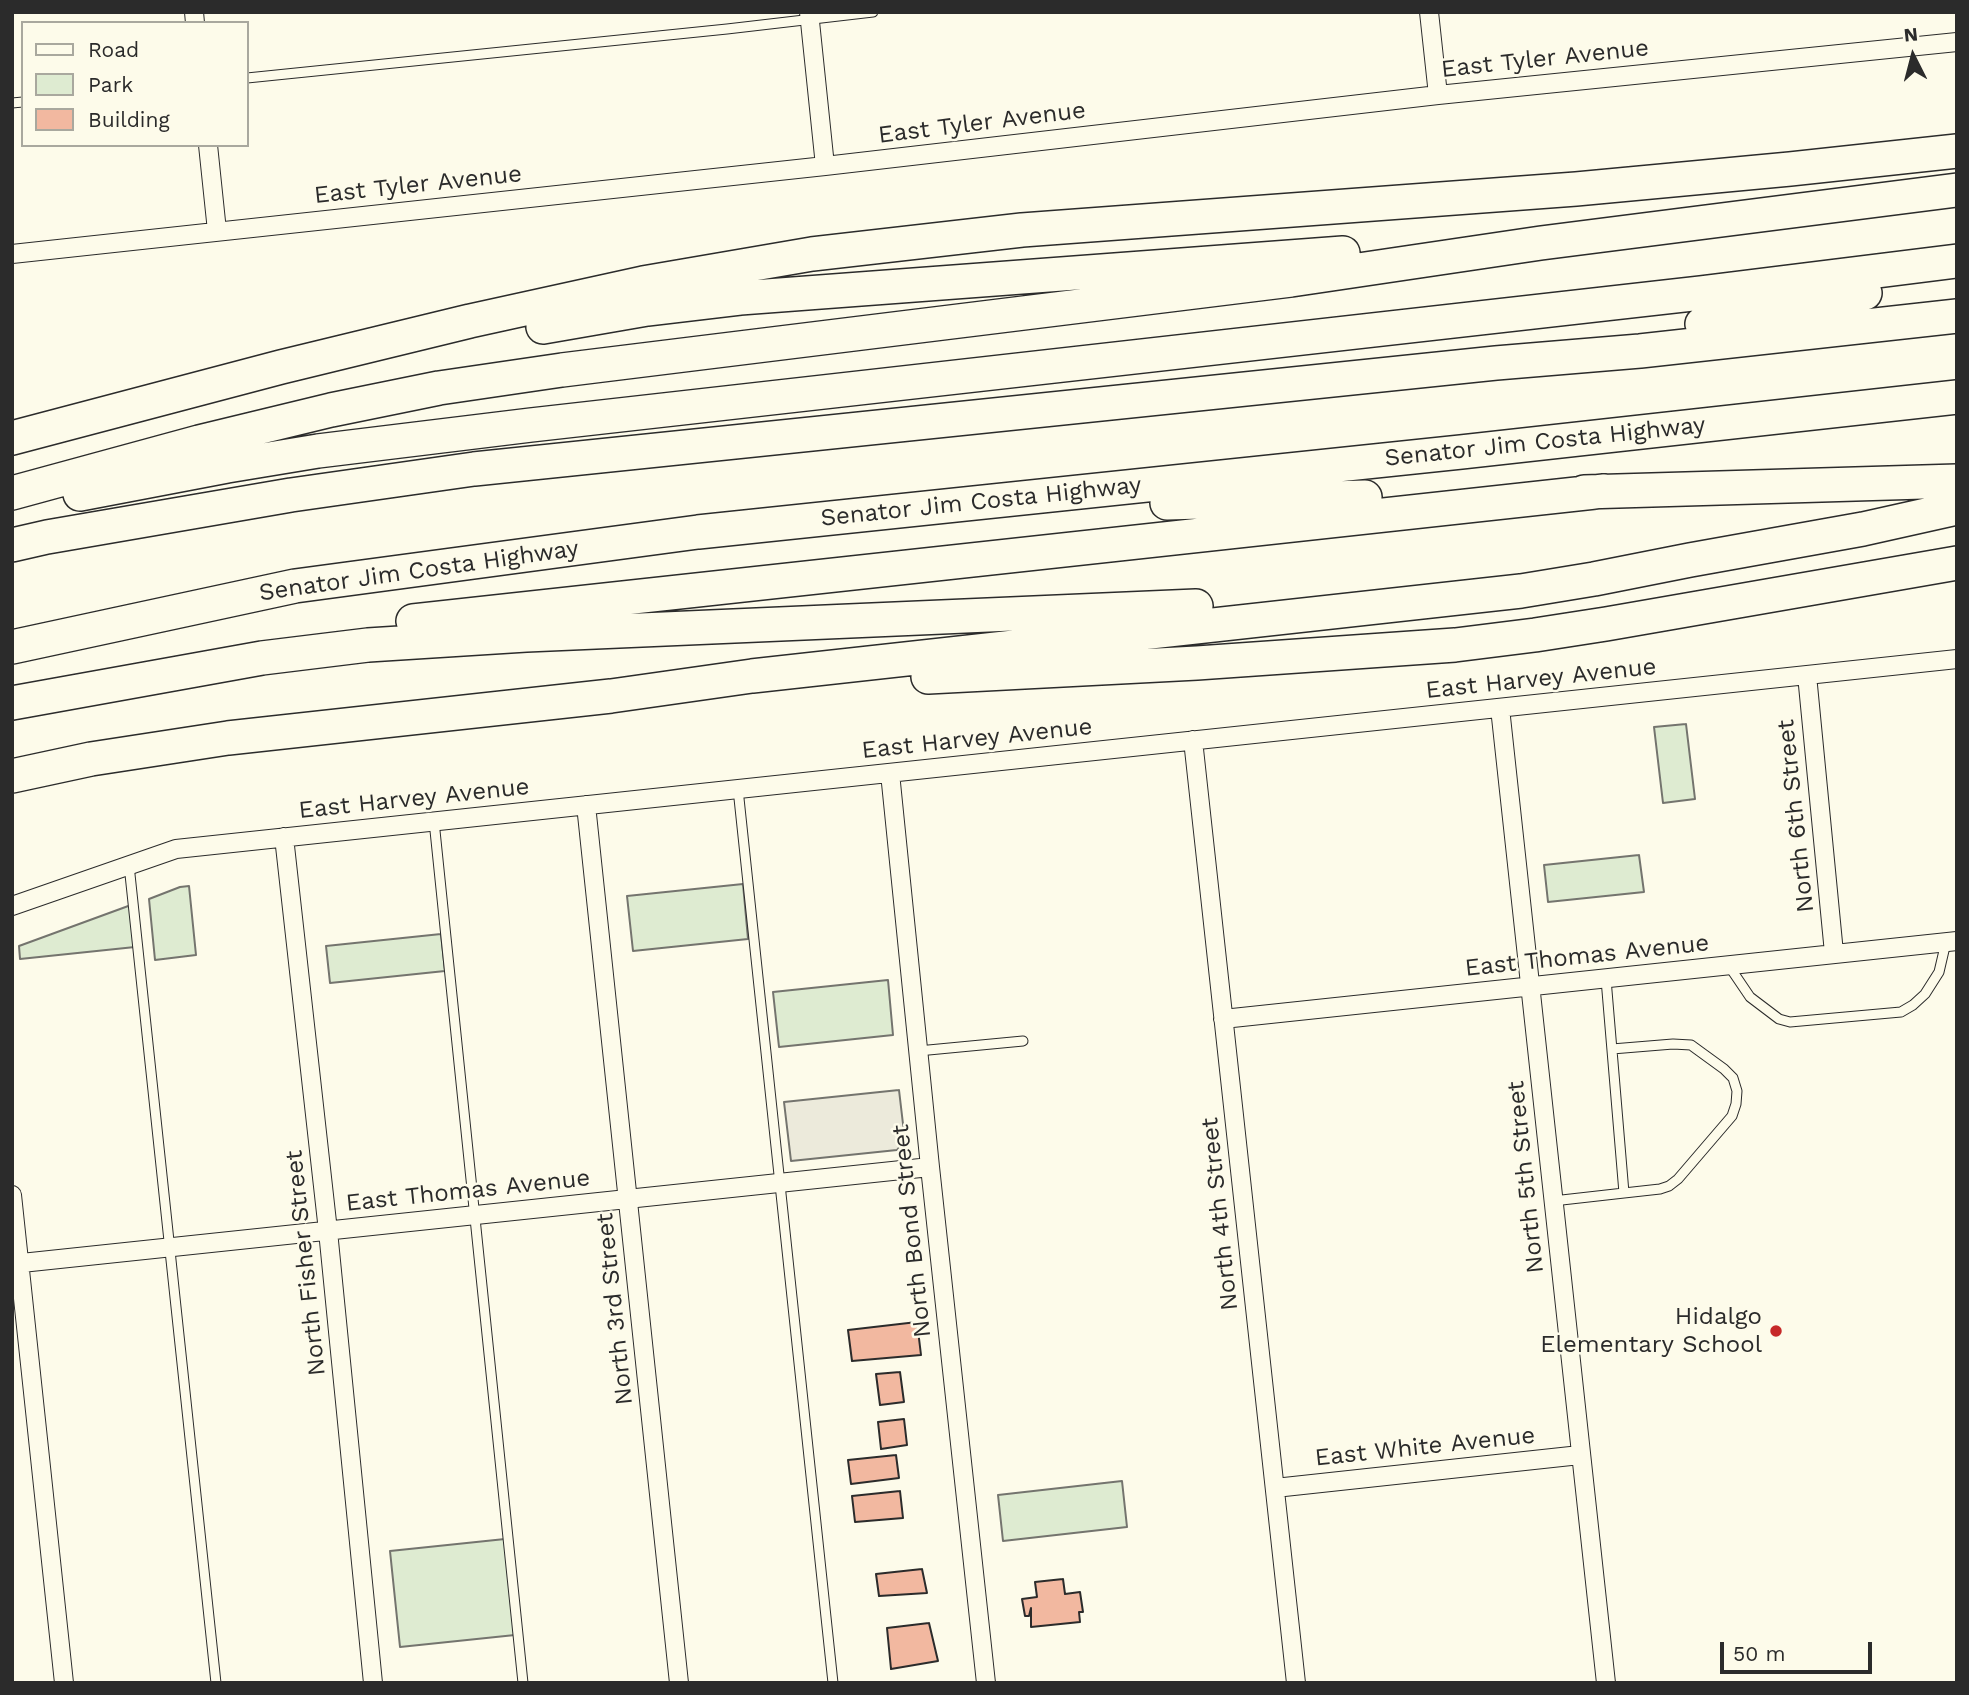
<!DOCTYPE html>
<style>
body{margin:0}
#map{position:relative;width:1969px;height:1695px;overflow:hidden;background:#fdfbea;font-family:"Work Sans",sans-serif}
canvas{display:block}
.frame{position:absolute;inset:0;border:14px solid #2b2b2b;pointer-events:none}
.legend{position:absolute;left:21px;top:21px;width:228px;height:126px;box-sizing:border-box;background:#fdfbea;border:2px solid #a9a89e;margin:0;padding:9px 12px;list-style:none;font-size:21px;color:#2b2b2b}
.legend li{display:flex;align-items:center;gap:14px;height:35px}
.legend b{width:35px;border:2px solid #a9a89e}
.north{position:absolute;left:1878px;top:21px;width:70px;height:70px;-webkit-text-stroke:5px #fdfbea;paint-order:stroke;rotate:354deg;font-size:19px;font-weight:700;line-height:28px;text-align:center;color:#2b2b2b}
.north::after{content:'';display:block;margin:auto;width:24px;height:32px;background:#2b2b2b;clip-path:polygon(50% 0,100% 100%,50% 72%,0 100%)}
.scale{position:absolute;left:1720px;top:1642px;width:152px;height:32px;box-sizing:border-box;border:4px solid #2b2b2b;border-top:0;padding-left:9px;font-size:21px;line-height:24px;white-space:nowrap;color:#2b2b2b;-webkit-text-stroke:5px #fdfbea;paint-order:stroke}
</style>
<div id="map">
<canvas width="1969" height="1695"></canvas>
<div class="frame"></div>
<ul class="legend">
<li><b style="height:9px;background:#fdfbea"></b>Road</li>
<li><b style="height:19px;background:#deebd1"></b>Park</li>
<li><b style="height:19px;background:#f2b8a0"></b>Building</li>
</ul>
<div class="north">N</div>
<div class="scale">50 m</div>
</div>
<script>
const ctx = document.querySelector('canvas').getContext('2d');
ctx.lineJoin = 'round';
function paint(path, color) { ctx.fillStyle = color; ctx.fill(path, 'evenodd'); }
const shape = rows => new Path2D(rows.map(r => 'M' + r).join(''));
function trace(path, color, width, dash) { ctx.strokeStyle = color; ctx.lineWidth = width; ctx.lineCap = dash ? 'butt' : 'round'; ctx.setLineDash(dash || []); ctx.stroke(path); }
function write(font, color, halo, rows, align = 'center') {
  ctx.font = font + ' "Work Sans",sans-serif'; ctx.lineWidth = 5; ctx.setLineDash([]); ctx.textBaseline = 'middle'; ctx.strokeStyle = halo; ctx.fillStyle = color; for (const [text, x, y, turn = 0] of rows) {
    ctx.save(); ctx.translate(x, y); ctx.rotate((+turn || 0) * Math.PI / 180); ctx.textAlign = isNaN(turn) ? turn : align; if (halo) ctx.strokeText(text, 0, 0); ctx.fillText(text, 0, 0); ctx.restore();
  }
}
const green = shape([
 [1686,724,1695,799,1663,803,1654,727,1686,724],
 [1639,855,1644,892,1548,902,1544,865,1639,855],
 [743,884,748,939,633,951,627,896,743,884],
 [189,886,196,955,155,960,149,899,180,887,189,886],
 [131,905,135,947,20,959,19,946,131,905],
 [441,934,445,971,330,983,326,946,441,934],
 [888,980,893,1035,779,1047,773,992,888,980],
 [1122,1481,1127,1527,1003,1541,998,1495,1122,1481],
 [505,1539,515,1635,400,1647,390,1551,505,1539]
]);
paint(green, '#deebd1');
trace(green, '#74746e', 2);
const parking = shape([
 [899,1090,905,1141,897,1150,791,1161,784,1102,899,1090]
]);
paint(parking, '#eceadb');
trace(parking, '#74746e', 2);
const building = shape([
 [917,1322,921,1355,852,1361,848,1330,917,1322],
 [900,1372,904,1402,880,1405,876,1374,900,1372],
 [904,1419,907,1445,881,1449,878,1422,904,1419],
 [896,1455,899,1478,851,1484,848,1460,896,1455],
 [900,1491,903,1518,855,1522,852,1496,900,1491],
 [922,1569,927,1593,879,1596,876,1574,922,1569],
 [1063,1579,1065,1594,1080,1592,1083,1612,1079,1612,1080,1622,1031,1627,1031,1608,1029,1616,1025,1616,1022,1599,1037,1597,1035,1582,1063,1579],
 [929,1623,938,1661,891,1669,887,1628,929,1623]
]);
paint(building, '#f2b8a0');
trace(building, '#2b2b2b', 2);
const lane = shape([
 [247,78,727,29,873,12],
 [12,103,23,102],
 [738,789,833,1683],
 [434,821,523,1683],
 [129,865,216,1683],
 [1729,966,1750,997,1779,1019,1790,1022,1901,1012,1913,1005,1925,994,1939,972,1946,942],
 [1612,1049,1673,1044,1691,1045,1724,1069,1733,1078,1737,1091,1736,1104,1732,1116,1678,1179,1669,1186,1660,1189,1624,1193],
 [918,1051,1023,1041],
 [1553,1201,1624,1193,1606,979]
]);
const street = shape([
 [194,12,195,23],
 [809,12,825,166],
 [1429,12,1438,95],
 [208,145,217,231],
 [12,254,825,166,1438,95,1957,42],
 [1807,675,1834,953],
 [1500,708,1606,1683],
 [1193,740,1296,1683],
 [890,773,930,1167,986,1683],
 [586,805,679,1683],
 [284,837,328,1231,373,1683],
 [12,906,176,849,1957,659],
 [1223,1019,1957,941],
 [12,1195,64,1683],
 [12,1264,930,1167],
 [1275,1488,1580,1455]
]);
const highway = shape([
 [1702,324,1865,293],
 [543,327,647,309,740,298,1343,253],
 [12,438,281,367,470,321,643,283,812,254,1022,230,1576,189,1790,169,1957,151],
 [1584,492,1957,481],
 [12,493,199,442,331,410,439,388,562,370,1291,280,1541,243,1957,190],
 [80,494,227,466,318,451,531,425,1701,293,1957,261],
 [1167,503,1365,497],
 [12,545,47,537,291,495,474,469,1496,363,1640,351,1957,316],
 [413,621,1604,491],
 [12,647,295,586,698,532,1461,452,1957,397],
 [928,677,1197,663,1455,645,1535,635,1606,624,1957,563],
 [12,703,262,658,368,645,526,635,1196,606],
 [12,776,91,759,228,738,611,696,752,676,1521,591,1594,579,1690,560,1863,529,1957,508]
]);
trace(lane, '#2b2b2b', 11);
trace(street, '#2b2b2b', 20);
trace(highway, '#2b2b2b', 36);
trace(lane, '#fdfbea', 9);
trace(street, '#fdfbea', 18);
trace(highway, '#fdfbea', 33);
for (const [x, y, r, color] of [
 [1776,1331,7,"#c62828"]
]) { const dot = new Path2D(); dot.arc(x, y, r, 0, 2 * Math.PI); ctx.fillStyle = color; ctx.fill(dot); trace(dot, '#fdfbea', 2.5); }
write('24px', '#2b2b2b', '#fdfbea', [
 ["East Tyler Avenue",1545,59,-6],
 ["East Tyler Avenue",982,123,-7],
 ["East Tyler Avenue",418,185,-6],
 ["Senator Jim Costa Highway",1545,442,-6],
 ["Senator Jim Costa Highway",981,502,-6],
 ["Senator Jim Costa Highway",419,571,-8],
 ["East Harvey Avenue",1541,679,-6],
 ["East Harvey Avenue",977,739,-6],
 ["East Harvey Avenue",414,799,-6],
 ["North 6th Street",1796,816,-96],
 ["East Thomas Avenue",1587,956,-6],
 ["North 5th Street",1526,1177,-96],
 ["East Thomas Avenue",468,1191,-6],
 ["North 4th Street",1220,1214,-96],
 ["North Bond Street",912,1231,-96],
 ["North Fisher Street",306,1263,-96],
 ["North 3rd Street",615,1309,-96],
 ["East White Avenue",1425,1447,-6]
]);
write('24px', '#2b2b2b', '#fdfbea', [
 ["Hidalgo",1762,1317],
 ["Elementary School",1762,1345]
], 'right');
</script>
